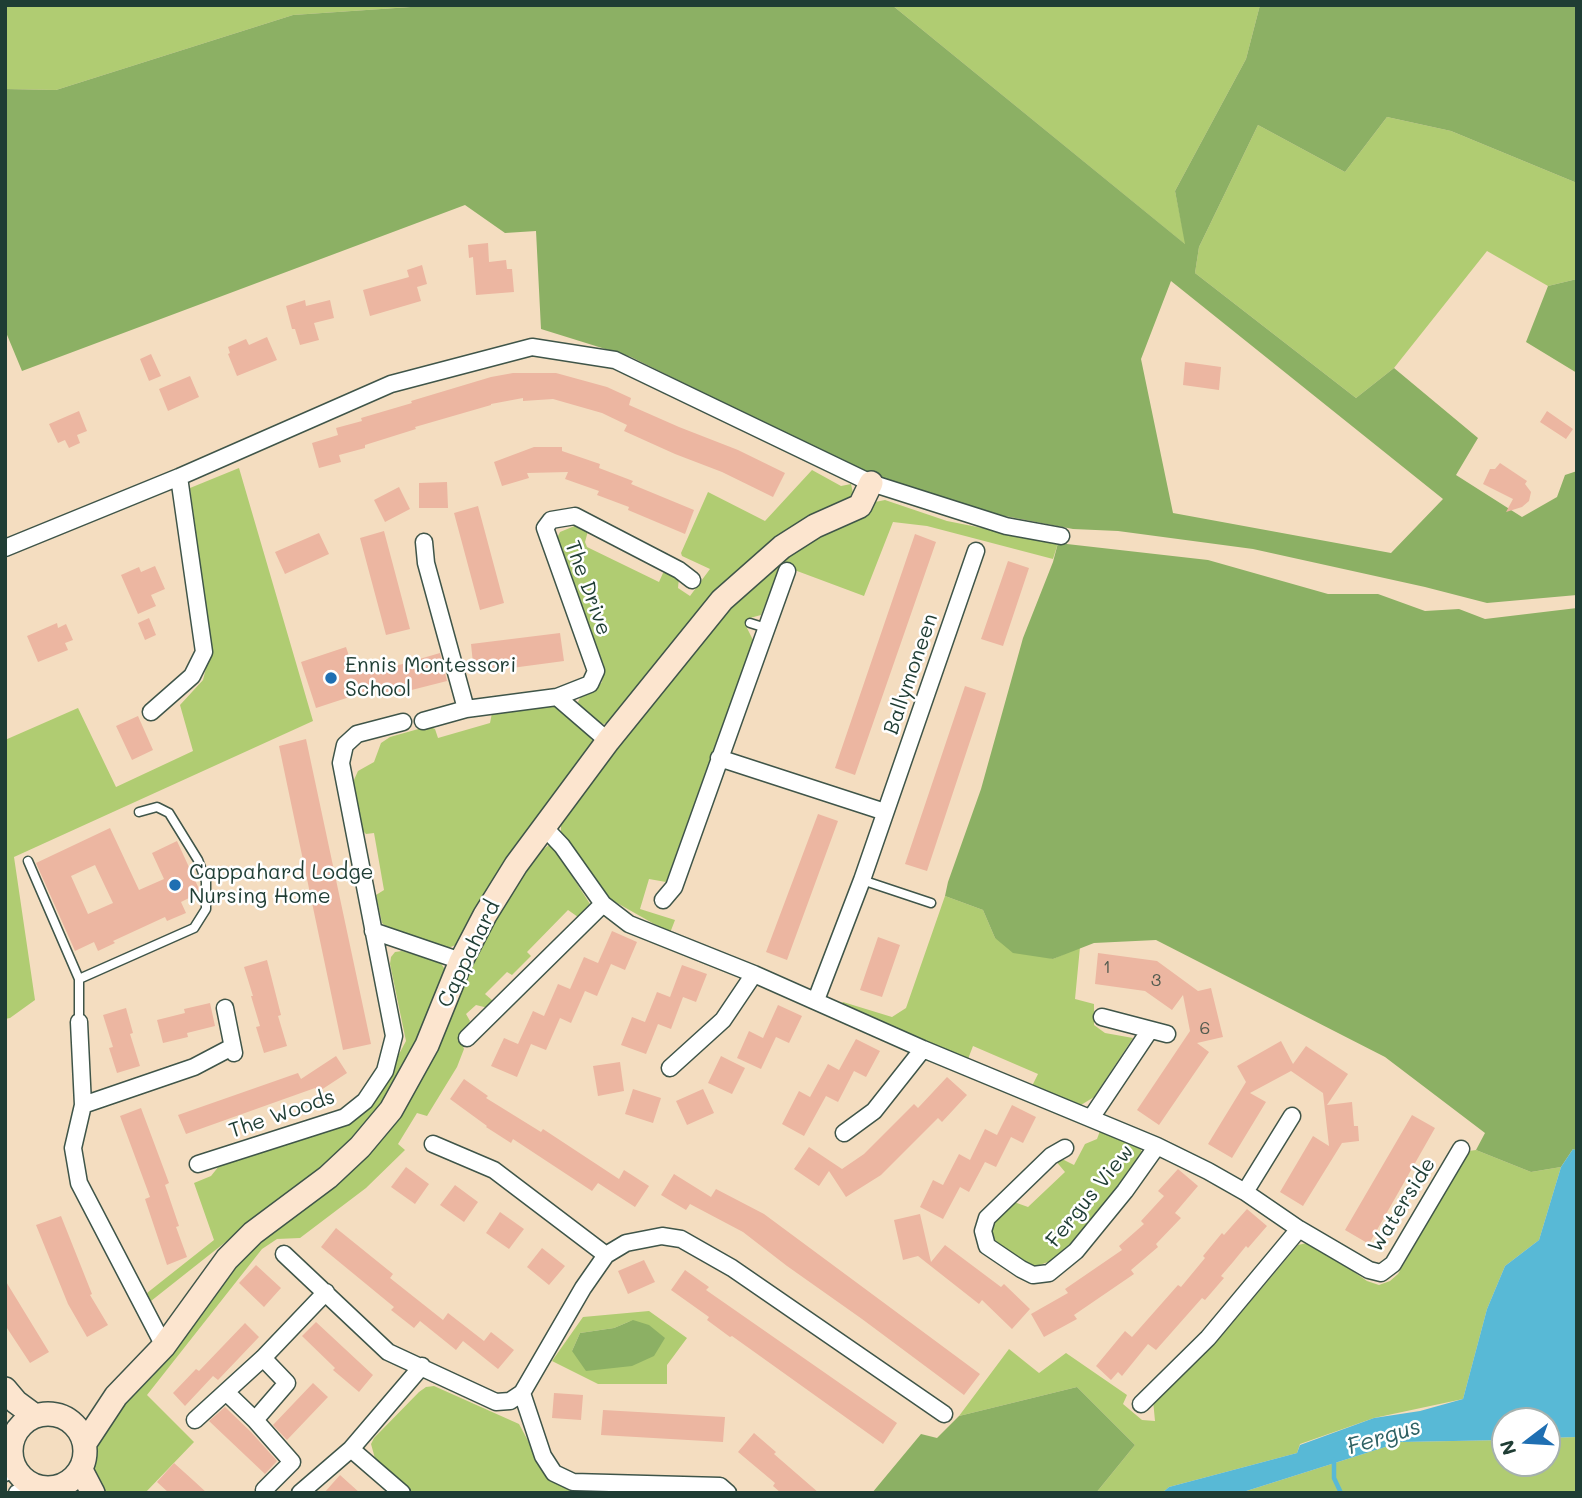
<!DOCTYPE html>
<style>
body{margin:0}
#map{position:relative;width:1582px;height:1498px;overflow:hidden;background:#f4ddc0;font-family:Mali,sans-serif}
canvas{display:block}
.frame{position:absolute;inset:0;border:7px solid #1f3d34;pointer-events:none}
.north{position:absolute;left:1491px;top:1407px;width:70px;height:70px;box-sizing:border-box;background:#fff;border:2px solid #a5b1ae;border-radius:50%;rotate:253deg;font-size:19px;font-weight:700;line-height:28px;text-align:center;color:#1f3d34}
.north::after{content:'';display:block;margin:auto;width:24px;height:32px;background:#1f6fb2;clip-path:polygon(50% 0,100% 100%,50% 72%,0 100%)}
</style>
<div id="map">
<canvas width="1582" height="1498"></canvas>
<div class="frame"></div>
<div class="north">N</div>
</div>
<script>
const ctx = document.querySelector('canvas').getContext('2d');
ctx.lineJoin = 'round';
function paint(path, color) { ctx.fillStyle = color; ctx.fill(path, 'evenodd'); }
const shape = rows => new Path2D(rows.map(r => 'M' + r).join(''));
function trace(path, color, width, dash) { ctx.strokeStyle = color; ctx.lineWidth = width; ctx.lineCap = dash ? 'butt' : 'round'; ctx.setLineDash(dash || []); ctx.stroke(path); }
function write(font, color, halo, rows, align = 'center') {
  ctx.font = font + ' Mali,sans-serif'; ctx.lineWidth = 5; ctx.setLineDash([]); ctx.textBaseline = 'middle'; ctx.strokeStyle = halo; ctx.fillStyle = color; for (const [text, x, y, turn = 0] of rows) {
    ctx.save(); ctx.translate(x, y); ctx.rotate((+turn || 0) * Math.PI / 180); ctx.textAlign = isNaN(turn) ? turn : align; if (halo) ctx.strokeText(text, 0, 0); ctx.fillText(text, 0, 0); ctx.restore();
  }
}
paint(shape([
 [5,5,440,5,293,15,56,90,5,89],
 [892,5,1260,5,1246,59,1175,191,1186,245],
 [1387,117,1451,131,1577,183,1577,279,1548,286,1487,251,1394,368,1356,398,1195,273,1199,247,1258,125,1345,172],
 [239,468,313,721,14,857,35,1000,10,1018,5,1019,5,740,78,708,116,787,193,751,180,705,203,680,211,648,190,488],
 [812,470,841,486,851,484,853,493,849,503,795,528,613,719,604,724,594,722,580,708,578,702,581,696,596,689,602,682,604,666,560,547,557,538,560,532,577,525,588,531,585,542,587,547,659,582,663,573,669,571,679,578,678,588,690,596,710,569,682,556,681,553,708,492,765,521],
 [885,500,947,521,1058,543,1053,559,927,526,893,522,864,596,781,565,761,615,750,618,746,626,753,640,666,882,649,879,640,909,675,920,670,933,610,899,589,877,561,832,561,822,639,713,746,586,805,543,864,515,875,502],
 [553,704,588,734,594,743,458,944,446,949,389,929,382,923,376,895,384,890,374,833,366,834,362,830,353,782,358,771,374,762,381,743,390,737,429,726,435,729,438,738,490,723,492,713],
 [549,845,554,848,590,904,578,917,568,910,527,952,531,956,512,975,507,972,485,994,493,1001,488,1008,476,1005,466,1014,470,1021,460,1039,464,1049,457,1067,427,1116,417,1113,398,1144,405,1150,366,1188,300,1238,277,1239,262,1249,147,1395,194,1442,145,1493,102,1493,92,1472,91,1460,94,1445,108,1419,152,1377,233,1266,395,1120,422,1078,471,958,532,858],
 [945,896,983,910,995,938,1053,959,1080,947,1075,999,1094,1004,1094,1025,1105,1033,1133,1038,1094,1097,1081,1105,1060,1100,1032,1086,1038,1074,973,1046,968,1059,841,1004,843,1002,892,1017,906,1008],
 [402,951,440,962,446,971,436,1002,383,1109,320,1173,261,1214,151,1301,147,1293,214,1240,194,1183,211,1176,219,1166,357,1117,382,1086,406,1041,390,964,391,957,395,952],
 [1100,1131,1138,1144,1142,1152,1139,1161,1087,1227,1059,1258,1034,1267,994,1243,990,1234,993,1220,1014,1202,1028,1207,1065,1172,1055,1160,1058,1157,1074,1165,1085,1144,1097,1139],
 [1476,1150,1531,1172,1561,1167,1539,1240,1505,1266,1487,1309,1463,1399,1374,1418,1300,1444,1297,1453,1169,1487,1162,1493,1096,1493,1135,1445,1077,1387,959,1416,1009,1349,1039,1373,1066,1353,1127,1395,1123,1404,1142,1420,1155,1421,1153,1400,1219,1339,1298,1245,1307,1243,1315,1245,1367,1281,1379,1285,1390,1281,1398,1274,1469,1151],
 [649,1311,687,1338,667,1365,667,1384,598,1384,552,1361,583,1317],
 [633,1320,572,1351,580,1333,614,1328],
 [434,1386,519,1424,540,1463,567,1487,654,1493,411,1493,376,1462,371,1444,374,1438,419,1392,426,1387],
 [1577,1437,1577,1493,1240,1493,1401,1442,1505,1440,1505,1463,1547,1463,1547,1438]
]), '#b0cc72');
paint(shape([
 [440,5,892,5,1185,244,1175,191,1246,59,1260,5,1577,5,1577,183,1451,131,1387,117,1345,172,1258,125,1199,247,1195,273,1356,398,1394,368,1478,438,1456,475,1522,517,1557,497,1565,475,1577,471,1577,595,1487,603,1425,587,1253,549,1118,531,1073,529,947,505,903,492,631,357,541,329,536,231,505,233,465,205,22,371,5,330,5,89,56,90,293,15],
 [1171,281,1443,499,1391,553,1173,513,1141,359],
 [1577,279,1577,373,1526,342,1548,286],
 [1058,543,1208,560,1328,594,1378,594,1425,611,1459,609,1485,619,1577,608,1577,1151,1573,1149,1561,1167,1531,1172,1476,1150,1485,1133,1385,1057,1156,940,1094,943,1053,959,1013,953,995,938,983,910,945,896,948,882,981,789,1023,638,1053,562],
 [633,1320,649,1325,665,1338,654,1356,632,1366,586,1371,572,1351,580,1333,614,1328],
 [1077,1387,1135,1445,1096,1493,872,1493,921,1434,937,1438,959,1416]
]), '#8cb064');
paint(shape([
 [1573,1149,1577,1151,1577,1437,1547,1438,1547,1421,1505,1421,1505,1440,1401,1442,1240,1493,1162,1493,1169,1487,1297,1453,1300,1445,1374,1418,1420,1411,1463,1399,1487,1309,1505,1266,1539,1240,1561,1167]
]), '#58b9d6');
trace(shape([
 [1334,1460,1334,1478,1341,1493]
]), '#58b9d6', 4.5);
paint(shape([
 [488,243,489,262,506,260,507,269,512,269,514,292,476,295,473,257,469,258,468,245],
 [422,265,427,284,417,287,421,301,370,316,363,290,409,277,407,270],
 [305,300,306,306,330,300,334,318,314,323,319,340,300,345,295,329,292,329,286,306],
 [267,337,277,360,237,376,228,354,230,353,228,347,246,339,249,345],
 [151,354,161,376,149,381,140,359],
 [1185,362,1221,367,1219,390,1183,385],
 [513,373,556,373,607,387,631,398,629,405,679,427,738,450,785,473,773,497,722,472,675,454,624,431,627,425,602,413,553,399,523,401,523,398,491,404,491,405,415,427,416,429,365,445,365,448,339,455,341,462,319,468,312,443,338,435,336,428,362,421,361,418,412,403,411,401,491,377],
 [190,376,199,397,168,411,159,389],
 [79,411,87,431,77,435,80,443,69,448,65,440,58,443,49,424],
 [1547,411,1573,429,1566,439,1540,422],
 [534,447,562,447,562,451,600,464,599,468,633,481,631,484,694,510,685,534,628,510,629,507,597,495,599,491,565,479,568,472,527,473,529,478,502,486,494,462],
 [1500,463,1527,481,1525,484,1531,492,1529,501,1522,507,1506,512,1513,499,1483,484,1490,469,1495,469],
 [447,482,448,508,419,508,419,483],
 [399,487,410,509,385,522,374,500],
 [478,506,504,603,480,610,454,513],
 [384,531,410,629,386,635,360,538],
 [319,533,329,554,285,574,275,552],
 [915,534,936,542,855,775,835,768],
 [1008,561,1029,568,1003,646,981,639],
 [155,566,165,589,151,595,156,606,138,614,121,575,139,567,141,572],
 [149,618,156,635,145,640,138,623],
 [57,623,58,628,66,624,73,640,65,643,68,650,38,662,27,636],
 [560,633,564,661,474,673,471,644],
 [346,647,355,674,391,662,392,667,440,653,447,681,380,698,377,688,316,708,301,662],
 [965,686,986,693,927,871,905,864],
 [138,716,153,750,132,760,116,726],
 [306,739,371,1044,343,1050,279,746],
 [818,814,838,821,787,960,766,952],
 [110,828,139,890,164,879,152,853,177,841,199,889,199,893,181,902,186,913,167,921,165,917,113,941,115,943,98,951,94,942,75,951,36,863],
 [95,865,113,903,88,914,71,876],
 [612,931,637,942,625,970,611,964,597,996,585,991,571,1023,560,1018,546,1050,531,1044,517,1077,491,1066,504,1038,518,1044,533,1011,544,1016,558,984,570,989,584,957,598,963],
 [878,937,900,945,882,997,860,990],
 [1098,953,1157,961,1198,991,1211,988,1223,1037,1197,1043,1209,1052,1159,1125,1137,1110,1190,1031,1183,995,1172,1010,1145,991,1095,984],
 [267,960,281,1015,278,1016,287,1046,264,1053,256,1027,260,1026,251,996,253,996,244,967],
 [682,965,707,974,696,1002,683,997,671,1029,658,1024,646,1054,621,1045,632,1017,645,1022,657,992,670,997],
 [210,1003,215,1026,187,1033,188,1037,163,1043,157,1020,185,1013,184,1009],
 [778,1005,802,1016,789,1043,776,1037,761,1069,737,1058,749,1031,763,1038],
 [126,1008,133,1033,130,1034,140,1066,117,1073,109,1048,113,1047,103,1015],
 [856,1039,880,1051,866,1077,854,1071,838,1102,826,1096,804,1136,782,1124,799,1091,810,1097,828,1064,839,1070],
 [1281,1041,1293,1064,1306,1046,1348,1074,1327,1105,1352,1102,1354,1126,1358,1126,1359,1141,1342,1143,1303,1206,1280,1192,1313,1136,1329,1146,1323,1093,1291,1071,1250,1093,1266,1102,1232,1158,1208,1144,1246,1082,1237,1066],
 [336,1056,347,1073,318,1092,315,1088,186,1134,178,1115,298,1073,301,1079],
 [721,1056,745,1068,732,1094,708,1083],
 [620,1062,624,1091,598,1096,593,1066],
 [947,1077,967,1095,942,1122,938,1118,881,1175,846,1197,829,1171,819,1186,794,1169,809,1147,842,1169,864,1154,914,1104,918,1108],
 [464,1079,488,1096,486,1098,541,1132,543,1129,619,1179,624,1170,649,1186,635,1207,598,1183,592,1191,513,1139,511,1143,486,1127,487,1126,450,1099],
 [633,1089,661,1098,653,1123,625,1114],
 [703,1089,714,1113,687,1125,676,1101],
 [1012,1105,1036,1117,1023,1143,1011,1137,996,1167,985,1162,969,1192,960,1187,943,1219,920,1207,933,1180,943,1185,959,1154,970,1160,985,1129,997,1135],
 [141,1108,169,1183,165,1185,179,1226,176,1227,187,1257,167,1265,145,1199,150,1197,120,1116],
 [1412,1115,1435,1128,1369,1244,1345,1230],
 [406,1167,429,1184,415,1204,391,1187],
 [1178,1169,1198,1186,1175,1213,1181,1218,1156,1244,1158,1247,1131,1270,1134,1274,1074,1315,1077,1319,1044,1337,1031,1314,1068,1293,1065,1289,1122,1250,1119,1246,1144,1224,1141,1221,1164,1196,1158,1191],
 [674,1174,711,1197,716,1189,764,1214,980,1374,964,1395,862,1319,787,1266,743,1232,690,1204,686,1210,661,1195],
 [455,1185,478,1202,464,1222,440,1205],
 [1247,1209,1267,1226,1248,1248,1246,1246,1233,1262,1221,1276,1224,1278,1205,1300,1202,1298,1156,1350,1148,1344,1122,1376,1118,1372,1111,1380,1096,1366,1125,1331,1132,1337,1178,1285,1181,1287,1205,1258,1203,1256,1222,1233,1224,1235],
 [500,1212,524,1229,509,1249,486,1233],
 [920,1214,931,1262,945,1245,1001,1287,1004,1284,1030,1309,1012,1329,982,1300,979,1304,918,1256,903,1260,894,1220],
 [61,1216,92,1294,90,1295,108,1325,87,1337,68,1304,36,1225],
 [336,1228,393,1274,390,1278,443,1320,448,1313,484,1341,491,1332,514,1350,498,1369,463,1341,456,1350,420,1321,414,1328,391,1310,394,1307,321,1247],
 [542,1248,565,1266,549,1285,527,1267],
 [644,1260,655,1282,628,1294,618,1271],
 [256,1265,281,1288,264,1307,239,1283],
 [685,1270,709,1287,706,1290,897,1423,883,1444,732,1336,730,1337,707,1320,709,1317,671,1290],
 [5,1280,49,1352,30,1363,5,1325],
 [316,1322,373,1375,359,1392,333,1370,335,1368,302,1336],
 [245,1323,259,1337,218,1380,213,1376,185,1406,173,1393,196,1369,199,1371],
 [313,1383,328,1397,287,1440,273,1425],
 [554,1393,583,1395,581,1420,552,1418],
 [225,1407,251,1432,277,1461,265,1474,209,1421],
 [603,1410,725,1417,723,1442,601,1435],
 [754,1433,776,1452,774,1454,819,1493,781,1493,773,1486,775,1483,738,1452],
 [174,1463,194,1481,207,1493,169,1493,157,1482],
 [340,1475,360,1493,324,1493]
]), '#ecb6a1');
const lane = shape([
 [750,623,766,628],
 [28,861,79,979,79,1022],
 [862,880,931,903],
 [79,979,194,928,206,909,206,881,198,860,169,813,157,807,139,812]
]);
const street = shape([
 [424,542,426,563,466,709],
 [5,548,179,477,391,384,532,347,615,360,871,483,1006,526,1061,536],
 [151,712,192,676,204,652,179,477],
 [423,721,466,709,557,697],
 [608,741,557,697,590,684,596,671,545,528,551,520,575,516,679,570,692,580],
 [719,758,885,812],
 [545,828,562,846,603,904,629,924,754,974,923,1049,1157,1146,1208,1171,1245,1192,1299,1229,1369,1270,1381,1273,1393,1264,1461,1149],
 [663,900,674,887,787,571],
 [373,931,461,961],
 [816,1000,862,880,976,551],
 [225,1008,234,1053],
 [1102,1017,1167,1034],
 [79,1022,83,1105,73,1148,79,1183,164,1346],
 [467,1038,603,904],
 [670,1068,723,1020,754,974],
 [83,1105,194,1067,232,1047],
 [1091,1118,1150,1030],
 [844,1133,874,1111,923,1049],
 [433,1144,494,1170,606,1255],
 [1065,1148,1051,1156,987,1218,983,1231,987,1246,1021,1269,1033,1275,1049,1273,1076,1251,1125,1191,1157,1146],
 [198,1164,345,1117,365,1101,385,1071,394,1036,341,763,345,745,357,734,403,722],
 [1245,1192,1292,1116],
 [284,1254,388,1352,496,1402,510,1401,522,1393],
 [263,1358,287,1383,255,1420,292,1462,264,1490],
 [227,1393,255,1420],
 [1141,1404,1208,1338,1299,1229],
 [195,1420,263,1358,326,1292],
 [351,1449,422,1366],
 [5,1473,12,1459],
 [17,1493,34,1487],
 [300,1493,351,1449,402,1493],
 [728,1493,720,1486,573,1482,554,1473,543,1456,522,1393,583,1288,606,1255,626,1243,662,1236,681,1239,732,1268,944,1414]
]);
const secondary = shape([
 [5,1389,16,1402,35,1416],
 '11 1451a37 37 0 1 1 74 0a37 37 0 1 1-74 0Z',
 [85,1443,116,1396,164,1346,227,1259,253,1233,328,1177,360,1147,391,1110,427,1045,461,961,485,915,516,865,608,741,722,600,782,547,815,526,860,506,871,483],
 [81,1470,93,1493]
]);
trace(lane, '#3f5549', 11);
trace(street, '#3f5549', 19);
trace(secondary, '#3f5549', 26);
trace(lane, '#fff', 8);
trace(street, '#fff', 16);
trace(secondary, '#fce5cf', 23);
for (const [x, y, r, color] of [
 [331,678,7,"#1f6fb2"],
 [175,885,7,"#1f6fb2"]
]) { const dot = new Path2D(); dot.arc(x, y, r, 0, 2 * Math.PI); ctx.fillStyle = color; ctx.fill(dot); trace(dot, '#fff', 2.5); }
write('18px', '#525b4f', null, [
 ["1",1107,967],
 ["3",1156,980],
 ["6",1205,1028]
]);
write('21px', '#1f3d34', '#fff', [
 ["The Drive",588,588,70],
 ["Ballymoneen",911,674,-71],
 ["Cappahard",469,954,-64],
 ["The Woods",282,1114,-19],
 ["Fergus View",1090,1196,-51],
 ["Waterside",1402,1205,-58]
]);
write('21px', '#1f3d34', '#fff', [
 ["Ennis Montessori",345,666],
 ["School",345,690],
 ["Cappahard Lodge",189,873],
 ["Nursing Home",189,897]
], 'left');
write('italic 23px', '#306265', '#fff', [
 ["Fergus",1384,1437,-17]
]);
</script>
